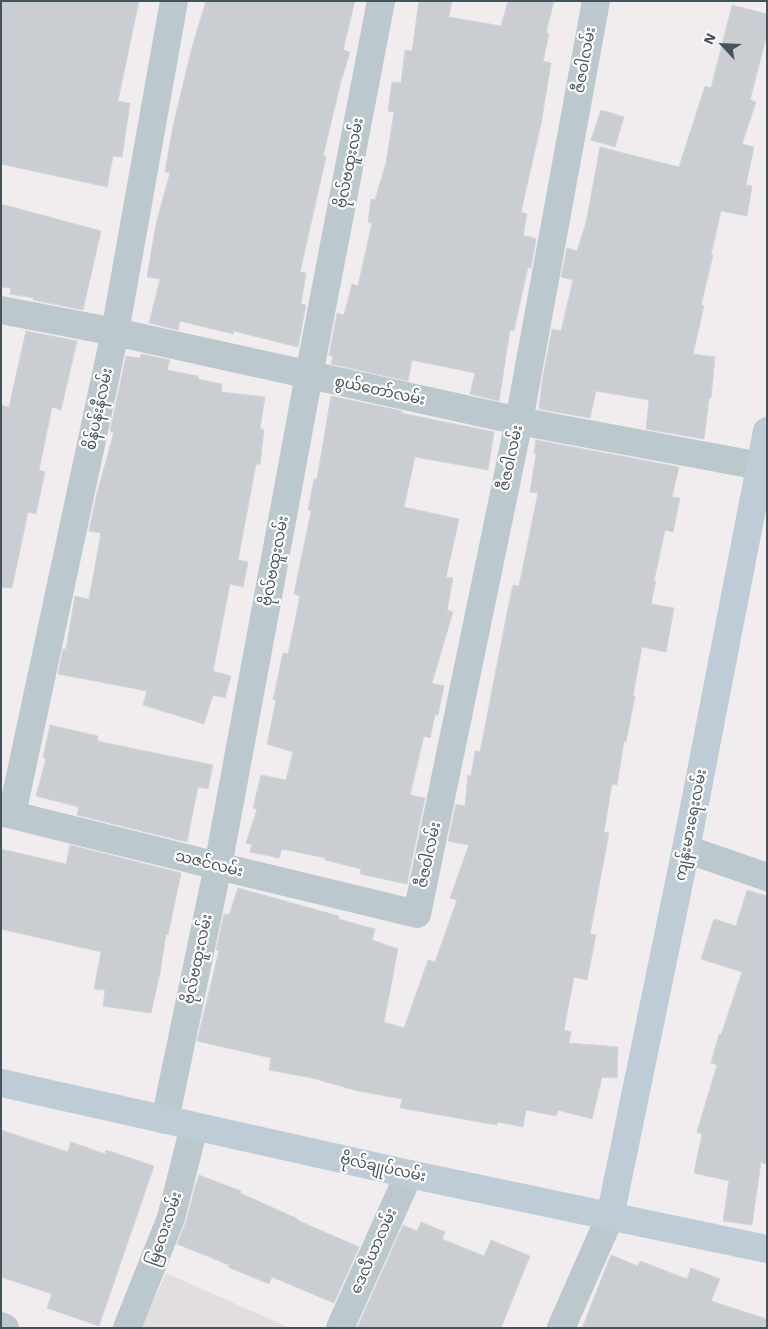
<!DOCTYPE html>
<meta charset="utf-8">
<style>
body{margin:0}
#map{position:relative;width:768px;height:1329px;overflow:hidden;background:#f1edee;font-family:"Work Sans",sans-serif}
canvas{display:block}
.frame{position:absolute;inset:0;border:2px solid #45545c;pointer-events:none}
.north{position:absolute;left:698px;top:20px;width:50px;height:50px;-webkit-text-stroke:4px #fff;paint-order:stroke;rotate:295deg;font-size:14px;font-weight:700;line-height:20px;text-align:center;color:#45545c}
.north::after{content:'';display:block;margin:auto;width:18px;height:22px;background:#45545c;clip-path:polygon(50% 0,100% 100%,50% 72%,0 100%)}
</style>
<div id="map">
<canvas width="768" height="1329"></canvas>
<div class="frame"></div>
<div class="north">N</div>
</div>
<script>
const ctx = document.querySelector('canvas').getContext('2d');
ctx.lineJoin = 'round';
function paint(path, color) { ctx.fillStyle = color; ctx.fill(path, 'evenodd'); }
const shape = rows => new Path2D(rows.map(r => 'M' + r).join(''));
function trace(path, color, width, dash) { ctx.strokeStyle = color; ctx.lineWidth = width; ctx.lineCap = dash ? 'butt' : 'round'; ctx.setLineDash(dash || []); ctx.stroke(path); }
function write(font, color, halo, rows, align = 'center') {
  ctx.font = font + ' "Work Sans","Noto Sans Myanmar",sans-serif'; ctx.lineWidth = 4.5; ctx.setLineDash([]); ctx.textBaseline = 'middle'; ctx.strokeStyle = halo; ctx.fillStyle = color; for (const [text, x, y, turn = 0] of rows) {
    ctx.save(); ctx.translate(x, y); ctx.rotate((+turn || 0) * Math.PI / 180); ctx.textAlign = isNaN(turn) ? turn : align; if (halo) ctx.strokeText(text, 0, 0); ctx.fillText(text, 0, 0); ctx.restore();
  }
}
paint(shape([
 [166,1273,290,1328,141,1328]
]), '#e2dee0');
const building = shape([
 [1,1,139,1,118,101,130,103,122,157,113,156,107,187,1,164,1,1],
 [206,1,355,1,343,50,350,52,341,81,323,156,326,157,300,272,306,273,301,304,306,305,298,347,234,331,233,334,180,321,178,330,149,323,160,279,147,277,156,224,170,173,165,172,173,126,192,47,206,1],
 [419,1,452,1,449,17,501,26,508,1,554,1,546,33,549,34,543,61,551,63,541,124,521,212,527,214,523,235,536,239,531,268,528,267,514,331,510,330,499,401,470,394,475,373,412,360,408,381,331,364,333,356,329,355,337,313,344,315,352,284,358,286,372,223,368,222,371,199,375,200,386,163,394,112,388,111,392,82,401,83,405,50,412,51,419,1],
 [732,5,767,14,767,34,750,100,756,102,742,144,754,147,746,185,752,186,747,216,721,211,711,255,713,255,701,305,704,306,693,354,715,357,711,398,709,398,704,439,646,429,649,400,596,391,590,418,539,409,542,382,552,329,561,331,573,280,561,277,567,248,577,251,586,223,600,147,679,167,705,86,711,88,732,5],
 [601,110,624,117,615,147,591,140,601,110],
 [1,204,101,231,83,310,33,300,34,298,10,294,11,288,1,287,1,204],
 [26,331,77,341,61,410,52,407,39,470,45,472,36,514,28,512,12,588,1,587,1,405,9,407,26,331],
 [141,354,170,360,167,370,198,376,198,379,222,384,221,392,265,397,260,429,264,430,260,464,256,464,238,560,248,562,243,587,230,584,213,671,231,676,225,698,213,695,204,724,143,705,147,691,58,674,63,649,66,649,75,596,89,599,101,533,89,531,96,497,114,432,110,431,126,356,140,358,141,354],
 [331,396,402,411,401,413,494,432,488,470,415,457,404,507,459,519,446,577,453,578,447,610,453,612,432,683,444,686,438,715,435,715,430,738,424,736,410,795,425,798,407,884,360,874,361,869,325,860,325,858,282,849,279,858,250,852,252,845,246,843,257,809,253,808,261,775,286,780,293,752,267,744,276,700,273,700,283,653,288,654,300,596,294,594,311,511,308,510,314,479,317,479,331,396],
 [536,440,679,467,672,497,680,498,673,532,665,530,654,581,656,581,651,604,674,608,666,652,642,647,633,696,635,696,626,742,624,741,617,785,612,784,604,832,609,833,590,934,596,935,587,980,574,977,564,1030,571,1032,569,1043,618,1047,617,1078,602,1077,592,1119,558,1110,556,1116,526,1110,523,1127,497,1122,497,1125,400,1108,402,1099,358,1091,312,1078,269,1070,271,1058,197,1041,219,951,216,950,224,914,229,915,238,888,339,916,338,919,375,929,372,940,398,949,384,1022,404,1028,428,960,435,962,457,900,450,898,469,845,448,841,456,804,465,806,468,775,471,776,475,751,480,752,508,608,513,585,519,586,538,493,530,492,536,454,534,453,536,440],
 [50,725,98,736,97,741,213,765,208,789,198,787,187,842,77,815,79,807,36,796,46,759,43,758,50,725],
 [70,845,181,873,168,935,166,934,160,973,151,1013,103,1006,105,990,94,989,101,952,1,929,1,849,66,864,70,845],
 [747,890,767,896,767,1165,761,1162,752,1225,723,1221,729,1181,694,1173,702,1134,697,1132,717,1065,711,1063,719,1034,721,1035,742,972,701,959,714,919,736,926,747,890],
 [1,1130,68,1152,71,1142,105,1154,106,1150,154,1166,99,1326,47,1308,52,1294,1,1277,1,1130],
 [199,1175,241,1191,240,1193,298,1219,297,1220,359,1247,334,1303,272,1277,269,1284,228,1267,229,1265,177,1244,186,1222,195,1187,199,1175],
 [421,1222,445,1232,442,1239,484,1256,491,1240,530,1256,501,1328,357,1328,403,1225,417,1231,421,1222],
 [611,1255,638,1266,640,1261,687,1279,691,1268,720,1279,711,1301,767,1319,767,1328,582,1328,611,1255]
]);
paint(building, '#caced3');
trace(building, '#d1d5da', 1);
trace(shape([
 [1,310,115,332,519,421,760,466],
 [1,812,218,866,417,914,519,421,596,1],
 [12,814,115,332,174,1],
 [686,849,767,877],
 [165,1120,218,866,309,375,381,1],
 [1,1326,5,1328],
 [127,1328,171,1218,194,1127],
 [340,1328,409,1174],
 [561,1328,610,1217]
]), '#bbc8ce', 28);
trace(shape([
 [1,1083,409,1174,767,1249],
 [610,1217,686,849,767,431]
]), '#bdccd6', 28);
write('15px', '#45545c', '#fff', [
 ["ဇီဇဝါလမ်း",585,60,-80],
 ["ဗိုလ်ဗထူးလမ်း",350,163,-79],
 ["စွယ်တော်လမ်း",380,391,12],
 ["စိန်ပန်းနီလမ်း",99,409,-78],
 ["ဇီဇဝါလမ်း",511,458,-78],
 ["ဗိုလ်ဗထူးလမ်း",275,561,-79],
 ["ကျန်းမားရေးလမ်း",691,825,-79],
 ["ဇီဇဝါလမ်း",429,855,-78],
 ["သဇင်လမ်း",209,864,14],
 ["ဗိုလ်ဗထူးလမ်း",198,959,-78],
 ["ဗိုလ်ချုပ်လမ်း",383,1168,12],
 ["မြလေးလမ်း",165,1229,-71],
 ["ဒေလီယာလမ်း",374,1251,-66]
]);
</script>
